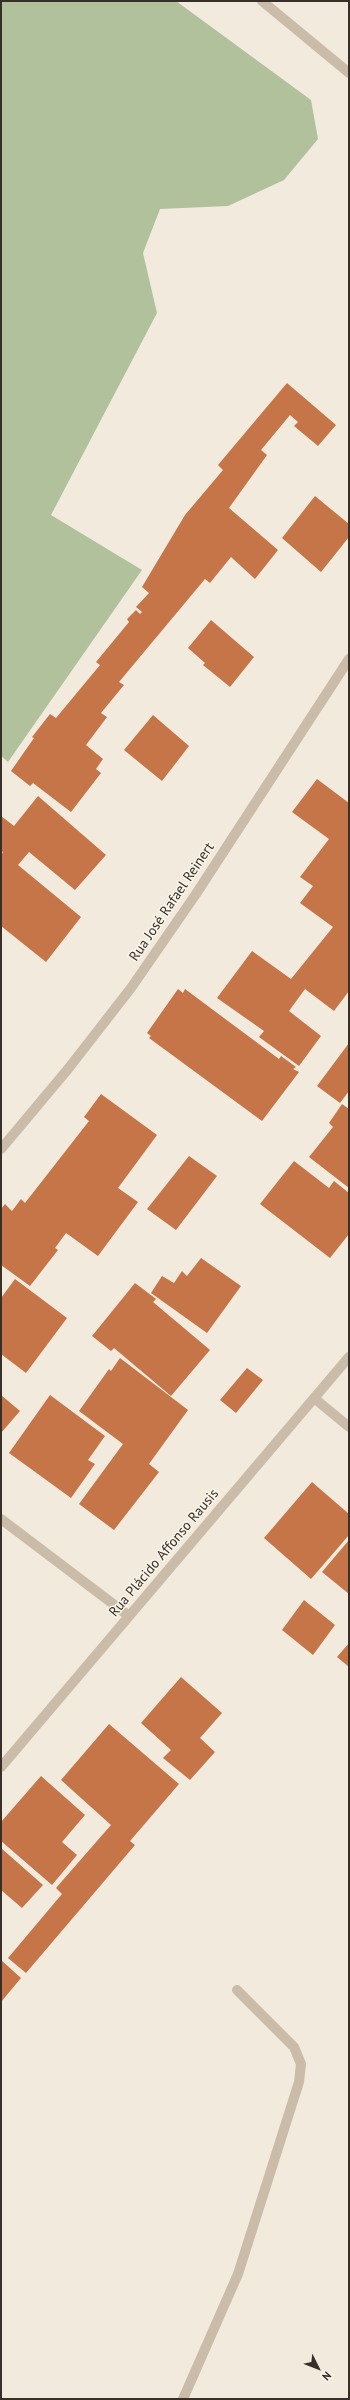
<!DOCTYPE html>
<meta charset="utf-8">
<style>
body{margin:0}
#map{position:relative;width:350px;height:2400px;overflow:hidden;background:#f2eadc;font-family:"PT Sans",sans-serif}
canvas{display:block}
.frame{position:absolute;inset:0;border:2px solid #372f28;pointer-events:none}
.north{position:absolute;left:298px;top:2348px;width:40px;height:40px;-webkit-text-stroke:3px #faf4e9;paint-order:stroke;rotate:132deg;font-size:11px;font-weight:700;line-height:16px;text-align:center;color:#372f28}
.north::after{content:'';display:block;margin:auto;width:14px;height:18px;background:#372f28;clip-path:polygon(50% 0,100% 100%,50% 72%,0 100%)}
</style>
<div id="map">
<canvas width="350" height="2400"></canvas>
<div class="frame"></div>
<div class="north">N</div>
</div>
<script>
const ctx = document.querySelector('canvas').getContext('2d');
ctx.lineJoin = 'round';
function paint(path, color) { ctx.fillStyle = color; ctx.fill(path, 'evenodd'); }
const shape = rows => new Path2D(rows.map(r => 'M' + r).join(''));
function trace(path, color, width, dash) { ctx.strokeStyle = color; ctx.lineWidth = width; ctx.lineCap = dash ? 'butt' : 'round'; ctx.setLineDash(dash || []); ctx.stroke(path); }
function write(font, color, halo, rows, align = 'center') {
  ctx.font = font + ' "PT Sans",sans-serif'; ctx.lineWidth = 3; ctx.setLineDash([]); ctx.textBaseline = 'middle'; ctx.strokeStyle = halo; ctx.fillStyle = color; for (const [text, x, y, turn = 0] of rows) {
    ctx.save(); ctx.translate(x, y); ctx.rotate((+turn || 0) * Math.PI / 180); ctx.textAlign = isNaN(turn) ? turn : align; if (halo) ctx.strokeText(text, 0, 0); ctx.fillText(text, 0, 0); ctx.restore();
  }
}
paint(shape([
 [1,1,176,1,311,100,318,139,284,180,228,206,160,209,143,253,157,313,51,515,142,570,8,762,1,756]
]), '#b0c19c');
paint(shape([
 [287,383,336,425,318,446,294,426,298,422,290,415,261,450,267,455,229,508,278,550,255,579,231,557,210,583,205,579,119,682,124,685,101,713,107,717,86,745,103,759,96,769,101,773,71,812,33,783,30,786,11,771,34,738,32,737,50,714,56,718,100,665,96,662,129,622,127,619,136,610,140,614,142,612,136,607,149,593,142,587,185,515,223,470,218,465],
 [315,496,349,524,349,537,321,572,282,538],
 [211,620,254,657,230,687,203,665,205,663,188,648],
 [153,715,189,746,162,781,124,750],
 [317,779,349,803,349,991,334,1011,305,989,289,1011,321,1036,299,1066,259,1037,264,1031,217,998,252,951,291,979,333,927,300,903,313,886,300,877,329,839,292,812],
 [38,796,106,855,75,890,29,852,18,865,81,917,46,962,1,926,1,855,3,852,1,851,1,816,14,826],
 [178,989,183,993,185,989,279,1059,281,1056,296,1067,293,1069,299,1072,262,1121,149,1038,151,1036,147,1033],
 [349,1043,349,1091,340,1103,317,1086],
 [101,1094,157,1135,118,1188,138,1202,98,1256,66,1233,55,1248,58,1250,30,1286,1,1265,1,1209,5,1204,12,1211,21,1199,25,1203,89,1121,84,1117],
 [342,1104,349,1109,349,1188,309,1157,333,1127,329,1123],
 [189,1156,217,1176,176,1230,147,1209],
 [294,1161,329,1188,334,1181,349,1193,349,1234,330,1258,260,1204],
 [201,1258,241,1286,207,1333,151,1293,162,1276,174,1283,182,1271,187,1276],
 [15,1279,67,1318,26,1373,1,1354,1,1298],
 [135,1283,156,1299,153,1302,210,1350,171,1396,114,1348,111,1351,92,1336],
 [120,1358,188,1410,149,1464,159,1472,114,1530,79,1504,123,1444,79,1411,109,1369,111,1371],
 [247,1368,263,1380,236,1413,220,1400],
 [1,1395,20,1411,1,1433],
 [50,1395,105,1436,88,1460,95,1464,71,1498,9,1453],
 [312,1482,349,1514,349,1535,311,1579,264,1538],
 [349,1540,349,1594,322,1572],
 [304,1600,335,1625,313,1655,282,1630],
 [349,1643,349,1667,337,1657],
 [181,1677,222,1713,200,1738,215,1752,190,1780,163,1758,171,1750,141,1723],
 [109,1724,179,1784,130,1841,135,1845,26,1973,8,1958,62,1894,56,1888,111,1825,61,1780],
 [41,1776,85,1815,62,1842,77,1855,52,1885,1,1841,1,1822],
 [1,1848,43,1885,22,1908,1,1890],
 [1,1960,21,1978,1,2002]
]), '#c57547');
trace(shape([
 [183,2399,238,2274,299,2082,301,2064,294,2047,237,1990]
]), '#cabca8', 10);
trace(shape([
 [262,1,349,73],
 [1,1149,68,1069,131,988,196,894,349,659],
 [314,1398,349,1427],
 [1,1519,129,1616],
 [1,1767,349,1357]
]), '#cabca8', 10);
write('14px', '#372f28', '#faf4e9', [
 ["Rua José Rafael Reinert",172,902,-56],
 ["Rua Plácido Affonso Rausis",164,1553,-50]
]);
</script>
